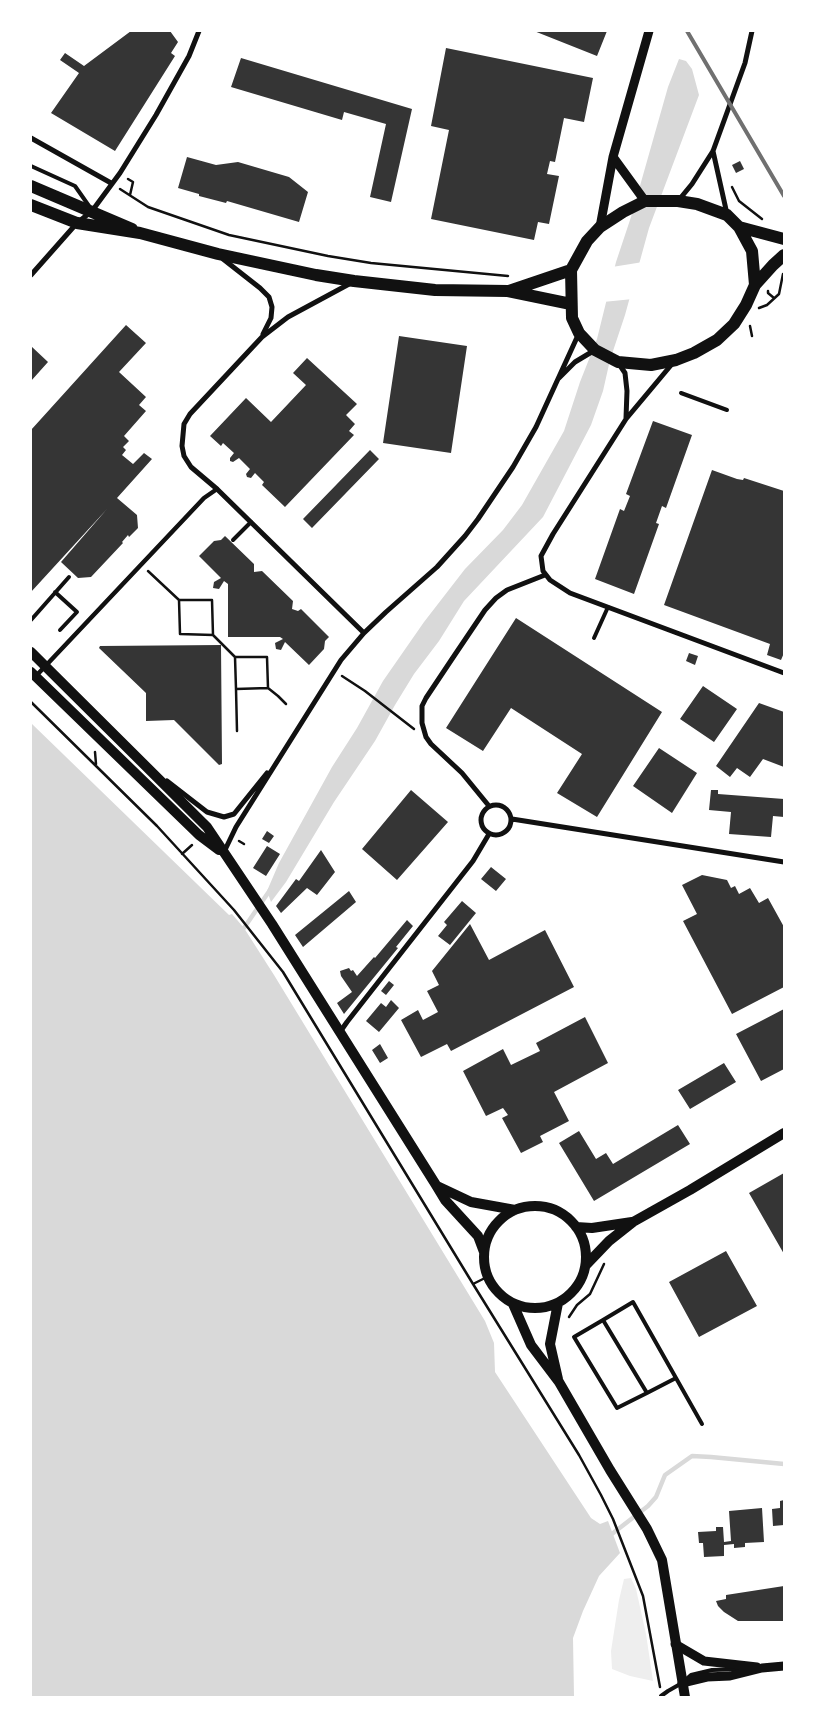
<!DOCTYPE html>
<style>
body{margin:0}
#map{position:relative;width:815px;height:1728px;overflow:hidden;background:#fff;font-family:Signika,sans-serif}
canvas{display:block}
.frame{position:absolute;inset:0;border:32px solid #fff;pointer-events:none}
</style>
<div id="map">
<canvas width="815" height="1728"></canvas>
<div class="frame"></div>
</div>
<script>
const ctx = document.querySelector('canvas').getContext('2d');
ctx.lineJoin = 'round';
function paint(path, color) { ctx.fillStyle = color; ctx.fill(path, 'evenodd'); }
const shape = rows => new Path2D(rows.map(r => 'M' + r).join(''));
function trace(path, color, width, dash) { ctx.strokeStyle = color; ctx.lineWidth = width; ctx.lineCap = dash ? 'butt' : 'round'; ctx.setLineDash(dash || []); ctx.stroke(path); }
paint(shape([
 [631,1578,636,1589,646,1634,653,1681,630,1676,612,1669,611,1651,619,1600,624,1579]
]), '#eee');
paint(shape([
 [679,59,686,61,692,69,699,95,649,228,625,315,610,360,603,391,591,425,543,517,464,601,439,641,414,674,395,705,375,741,334,802,286,882,271,902,267,891,279,863,332,767,357,728,383,681,424,622,465,569,503,530,522,505,564,431,580,382,597,339,616,262,632,214,668,87],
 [31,723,229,915,232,914,244,928,274,975,485,1321,494,1343,495,1372,591,1518,600,1524,608,1521,620,1553,599,1576,583,1611,573,1638,574,1697,31,1697]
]), '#d9d9d9');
paint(shape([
 [643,262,633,299,603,302,612,267]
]), '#fff');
trace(shape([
 [244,928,270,890],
 [608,1537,648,1506,656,1497,665,1475,692,1456,711,1457,784,1464]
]), '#d9d9d9', 4.5);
paint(shape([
 [131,31,170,31,178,42,171,53,175,56,115,151,51,113,79,73,60,60,65,53,84,66],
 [534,31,607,31,597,56],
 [446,48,593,78,584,122,564,118,555,162,550,161,547,174,559,176,549,224,538,222,534,240,431,219,449,130,431,126],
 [241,58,412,109,391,202,370,197,386,124,344,112,342,120,231,87],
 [187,157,216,165,238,162,289,177,308,192,299,222,227,201,226,203,199,196,199,194,178,188],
 [740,161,744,169,736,173,732,165],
 [126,325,146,343,119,372,146,397,139,405,146,411,124,436,129,441,123,447,126,450,122,455,133,464,144,453,152,459,117,498,137,515,138,528,129,537,128,535,122,542,123,543,91,577,78,578,61,562,107,509,31,592,31,430],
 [399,336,467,346,451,453,383,443],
 [31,346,48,362,31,381],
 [307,358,357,404,346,415,355,424,349,431,354,435,285,507,262,485,264,482,255,473,251,478,247,477,246,474,250,469,239,458,233,462,230,461,230,458,234,453,223,443,221,446,210,436,246,398,271,422,306,385,293,373],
 [653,421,692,435,666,508,662,506,656,523,659,524,634,594,595,579,620,509,624,511,630,496,626,494],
 [370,450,379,459,312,528,303,519],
 [712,470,737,479,743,480,744,478,784,491,784,653,781,660,767,655,770,644,664,605],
 [225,536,254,564,254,572,262,571,293,601,292,609,298,611,301,609,329,637,325,641,324,649,309,665,285,642,281,650,276,649,275,643,283,639,280,637,228,637,228,584,224,581,219,589,213,588,214,582,221,578,199,556,214,541,221,540],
 [516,618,662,712,597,817,557,793,582,754,511,708,483,751,446,728],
 [221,645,222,764,219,765,174,720,146,721,146,693,99,648,100,646],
 [689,653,698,656,695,665,686,661],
 [703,686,737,709,714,742,680,719],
 [759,703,784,712,784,767,763,759,750,777,737,768,730,777,716,766],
 [659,748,697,773,672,813,633,786],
 [411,790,448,822,397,880,362,849],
 [711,790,718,790,718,794,784,799,784,817,773,816,771,837,729,834,731,812,709,810],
 [267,831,274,836,269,843,262,839],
 [267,846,280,854,266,876,253,868],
 [321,850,335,872,317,895,307,888,281,913,276,906,296,879,299,881],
 [491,867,506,879,496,891,481,879],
 [702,875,727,880,731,888,735,886,739,894,750,888,759,903,768,898,784,927,784,987,732,1014,683,921,697,914,682,885],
 [349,891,356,902,303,947,295,935],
 [462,901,476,913,450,945,438,936,447,925,444,922],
 [407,920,413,926,396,947,398,948,344,1014,337,1003,352,992,341,976,340,971,349,968,351,971,353,970,357,976,374,957,375,958],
 [470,924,489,960,545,930,574,987,451,1051,447,1044,421,1057,401,1020,418,1010,423,1020,438,1012,427,991,439,985,432,971],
 [389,981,394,985,386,995,381,991],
 [391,1000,399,1008,379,1032,366,1021,381,1003,386,1007],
 [784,1009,784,1069,761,1081,736,1034],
 [585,1017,608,1063,554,1092,569,1121,540,1136,543,1142,521,1153,502,1118,508,1115,503,1108,486,1116,463,1071,503,1049,511,1065,540,1051,536,1043],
 [380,1044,388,1058,380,1063,372,1050],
 [724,1063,736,1082,690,1109,678,1090],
 [678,1125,690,1144,594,1201,559,1143,579,1131,596,1159,606,1153,613,1164],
 [784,1173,784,1254,749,1193],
 [726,1251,757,1306,699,1337,669,1282],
 [784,1500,784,1525,773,1526,772,1509,780,1508,780,1501],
 [762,1508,764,1542,745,1543,745,1547,734,1548,734,1544,724,1545,724,1556,704,1557,703,1543,699,1543,698,1532,716,1531,716,1527,723,1527,724,1542,731,1541,729,1511],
 [784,1586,784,1621,738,1621,724,1612,718,1606,716,1601,726,1599,726,1595]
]), '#353535');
trace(shape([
 [128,179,133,182,130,195],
 [732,187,739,201,762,219],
 [120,189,148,207,229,235,328,256,371,263,508,276],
 [768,291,768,293,774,298],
 [759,308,767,305,779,294,783,274],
 [750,326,752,336],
 [148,571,179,600,212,600,213,635,180,634,179,600],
 [213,635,235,657],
 [342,676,365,691,414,729],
 [268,688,236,689,235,657,267,657,268,688,278,696,286,704],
 [236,689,237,731],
 [31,702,157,826,234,910,283,972,473,1284,579,1455,601,1495,613,1519,643,1596,660,1687],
 [95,752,96,764],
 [239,841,244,844],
 [182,854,192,845],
 [473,1284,487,1277],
 [569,1317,577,1305,590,1294,604,1264]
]), '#111', 2.5);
trace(shape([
 [31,166,75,186,89,206],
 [681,393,727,410],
 [233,540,251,522],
 [55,592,77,612,60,630],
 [31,620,69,577],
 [594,638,608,607],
 [603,1320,574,1337,617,1408,647,1393],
 [676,1378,647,1393,603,1320,633,1302,702,1424],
 [661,1696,668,1691,682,1683,691,1675,712,1670,741,1669]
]), '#111', 4);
trace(shape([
 [36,676,204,498,217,489]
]), '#111', 4.5);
trace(shape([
 [31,138,111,183],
 [713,151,727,214],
 [678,201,692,184,713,151,745,63,752,31],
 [223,259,260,288,269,297,272,307,271,318,263,334],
 [31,275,77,223,92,211,120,173,156,115,189,56,199,31],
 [351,283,288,317,262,337,190,414,184,424,182,446,184,456,191,467,217,489,364,633],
 [619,364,625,373,627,391,626,418],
 [672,364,626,419,553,534,541,556,543,571,550,580,570,593,784,673],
 [559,378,575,362,595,350],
 [167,781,207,812,224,817,234,814,267,773],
 '481 820a15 15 0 1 1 30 0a15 15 0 1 1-30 0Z',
 [489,806,462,773,431,744,426,737,422,723,422,706,426,698,452,659,485,610,496,598,507,590,545,575],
 [512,819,784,862],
 [224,852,236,827,341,660,364,633,386,612,437,567,465,536,478,519,513,467,536,427,579,333],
 [340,1032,347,1022,473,861,489,834]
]), '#111', 5);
trace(shape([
 [613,157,645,201],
 [600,227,613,157,649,31],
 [675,1644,704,1661,757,1667],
 [682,1683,707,1677,730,1676,762,1668,784,1666]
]), '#111', 9);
trace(shape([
 [31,652,207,827,272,924,436,1185,445,1200,478,1236,484,1252],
 [31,672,199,835,219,850],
 [437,1186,471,1202,515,1210],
 '484 1257a51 51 0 1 1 102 0a51 51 0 1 1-102 0Z',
 [576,1227,592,1228,632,1222],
 [586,1265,609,1241,633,1222,690,1190,784,1133],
 [513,1304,531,1345,559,1382,610,1470,647,1529,662,1560,685,1697],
 [558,1379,550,1344,558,1303]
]), '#111', 10);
trace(shape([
 [31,186,132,229],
 [645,201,678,201,697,204,727,215,739,227,752,251,755,285,746,305,734,324,717,340,694,353,676,360,651,365,618,362,595,350,579,333,572,318,571,270,587,241,600,227,623,212,645,201],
 [31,205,77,223,140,233,218,254,316,275,354,281,435,290,508,291,571,304],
 [739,227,784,239],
 [755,285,773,265,784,255],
 [509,291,571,270]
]), '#111', 12);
trace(shape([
 [687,31,784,196]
]), '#707070', 4);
</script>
